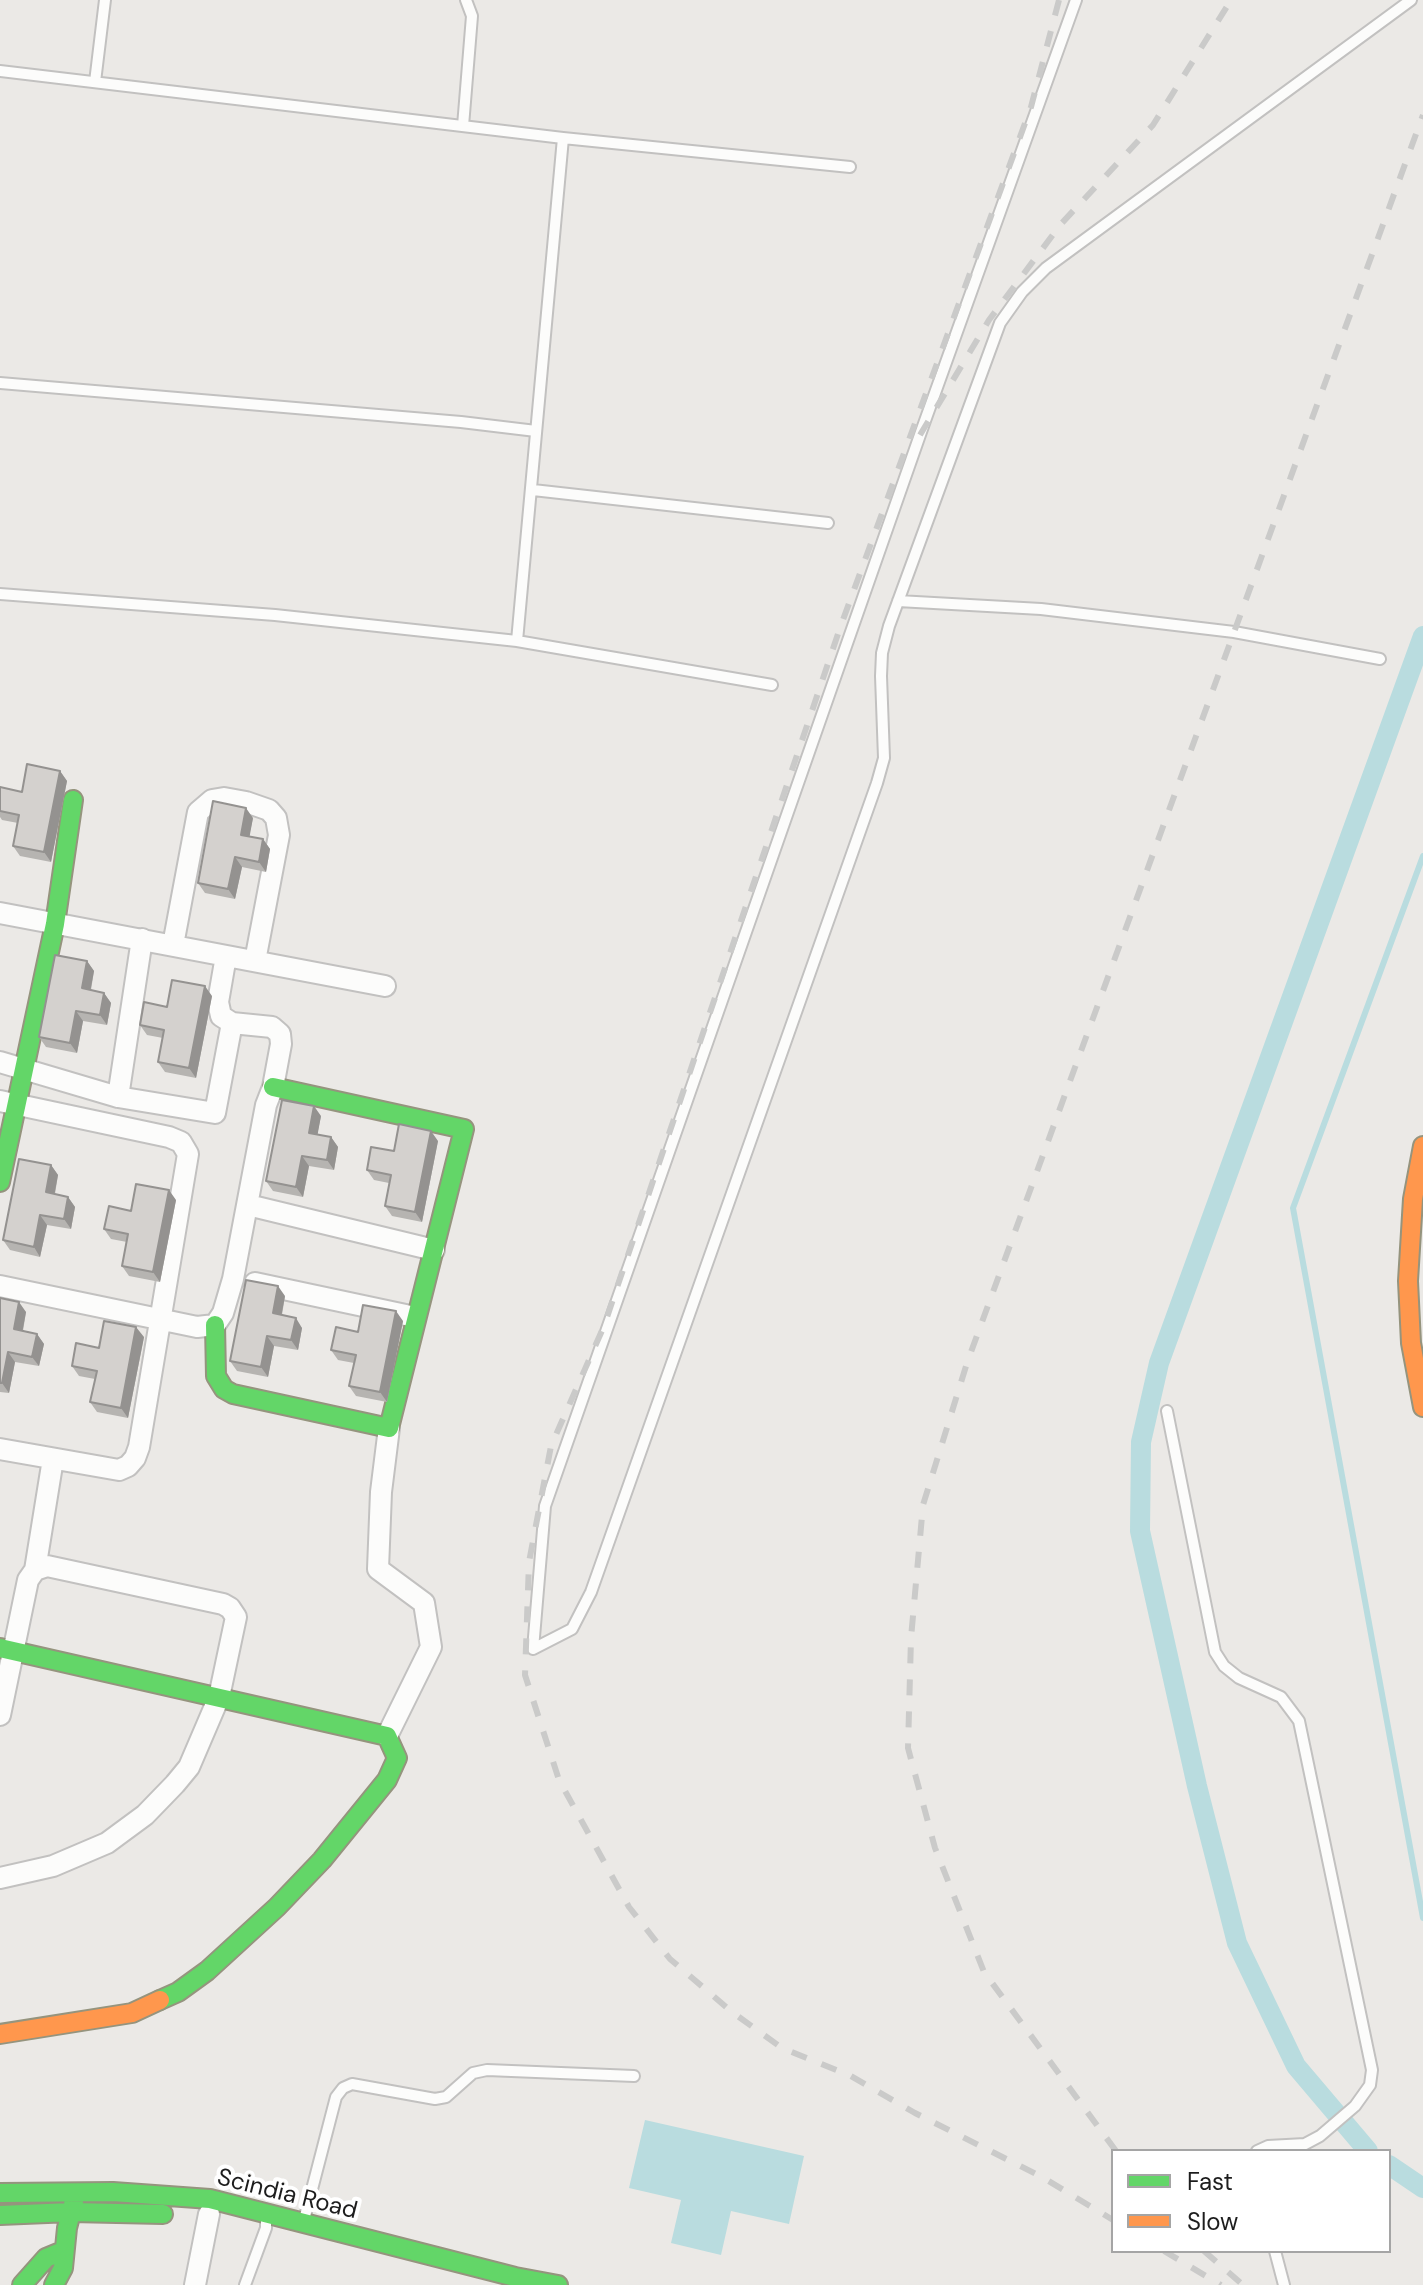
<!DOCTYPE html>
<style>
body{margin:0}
#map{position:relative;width:1423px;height:2285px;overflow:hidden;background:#ebe9e6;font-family:"DM Sans",sans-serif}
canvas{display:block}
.legend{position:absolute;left:1111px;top:2149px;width:280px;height:104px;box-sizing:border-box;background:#fff;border:2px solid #a5a5a5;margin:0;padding:10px 14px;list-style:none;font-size:24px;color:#1d1d1d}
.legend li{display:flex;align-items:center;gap:16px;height:40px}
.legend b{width:40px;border:2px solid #a5a5a5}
</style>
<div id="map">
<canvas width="1423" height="2285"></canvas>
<ul class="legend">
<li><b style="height:10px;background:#63d668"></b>Fast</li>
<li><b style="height:10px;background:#ff974d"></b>Slow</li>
</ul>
</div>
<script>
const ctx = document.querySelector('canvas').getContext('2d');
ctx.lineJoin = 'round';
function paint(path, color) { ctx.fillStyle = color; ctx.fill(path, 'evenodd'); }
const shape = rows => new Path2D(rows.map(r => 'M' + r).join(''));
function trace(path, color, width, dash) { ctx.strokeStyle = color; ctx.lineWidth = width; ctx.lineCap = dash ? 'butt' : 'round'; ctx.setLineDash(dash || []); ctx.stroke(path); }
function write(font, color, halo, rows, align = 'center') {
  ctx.font = font + ' "DM Sans",sans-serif'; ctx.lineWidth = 8; ctx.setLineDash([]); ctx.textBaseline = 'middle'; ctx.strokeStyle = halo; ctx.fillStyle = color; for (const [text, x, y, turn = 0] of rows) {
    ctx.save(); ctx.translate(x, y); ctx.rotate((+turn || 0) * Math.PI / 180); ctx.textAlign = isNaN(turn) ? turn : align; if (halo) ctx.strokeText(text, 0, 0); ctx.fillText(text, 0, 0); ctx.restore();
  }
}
paint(shape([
 [645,2120,804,2156,789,2224,731,2211,721,2255,671,2243,681,2200,629,2188]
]), '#b9dcdf');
trace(shape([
 [1423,856,1293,1208,1423,1918]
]), '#b9dcdf', 6);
trace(shape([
 [1368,2151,1296,2066,1237,1943,1197,1786,1140,1531,1141,1442,1159,1363,1423,636],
 [1389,2165,1423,2188]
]), '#b9dcdf', 20);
const lane = shape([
 [1076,0,921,432,545,1506,533,1649,572,1629,591,1592,877,783,884,758,881,676,882,653,889,626,1000,323,1022,292,1046,268,1411,0],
 [0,71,563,138,850,167],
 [95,82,105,0],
 [463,126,472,16,466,0],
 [0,383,461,422,536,431],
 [533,490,828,523],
 [0,594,275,615,517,641,772,685],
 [898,601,1041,609,1234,632,1380,659],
 [517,641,563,138],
 [1167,1411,1215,1652,1224,1666,1239,1678,1281,1697,1299,1721,1372,2070,1370,2085,1355,2106,1320,2136,1305,2144,1268,2146,1257,2151],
 [304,2220,336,2097,343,2088,352,2084,435,2099,446,2097,473,2073,487,2070,634,2076],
 [1275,2251,1284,2285],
 [245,2285,266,2228,266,2215]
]);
const street = shape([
 [0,913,385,986],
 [173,945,198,812,212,800,224,798,246,802,269,810,276,818,279,835,255,961],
 [0,1062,118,1097,215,1113,232,1023],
 [118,1097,142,939],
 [0,1101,169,1137,181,1142,188,1154,139,1447,135,1458,128,1466,119,1470,0,1449],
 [248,1205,434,1250],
 [255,1283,415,1317],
 [0,1286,197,1327,215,1325,223,1313,233,1279,266,1105,273,1087,281,1044,280,1034,272,1027,232,1023,221,1016,218,1002,226,956],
 [35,1570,53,1459],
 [0,1715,28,1580,35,1570,47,1566,223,1604,230,1608,236,1617,219,1697,189,1767,175,1784,145,1815,107,1843,53,1866,0,1878],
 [387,1736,431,1647,424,1603,378,1569,381,1492,389,1428],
 [195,2285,209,2214]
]);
const fast = shape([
 [0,1182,55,924,73,800],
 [215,1325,216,1376,224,1389,233,1394,389,1428,464,1129,273,1087],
 [0,1648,387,1736,397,1758,387,1780,322,1860,277,1907,207,1971,178,1992,160,2000],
 [0,2193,113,2192,210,2199,515,2277,558,2285],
 [0,2215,71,2212,163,2214],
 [22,2285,46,2258,63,2251],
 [54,2285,63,2268,67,2228,75,2197]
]);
const slow = shape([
 [1423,1146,1413,1199,1408,1281,1411,1343,1423,1407],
 [0,2034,132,2013,160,2000]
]);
trace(lane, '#c2c1c0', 14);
trace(street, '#c2c1c0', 24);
trace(fast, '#95947e', 22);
trace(slow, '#95947e', 22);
trace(lane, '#fcfcfb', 10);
trace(street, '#fcfcfb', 20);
trace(fast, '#63d668', 18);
trace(slow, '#ff974d', 18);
trace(shape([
 [1059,0,1031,107,840,628,604,1326,551,1446,529,1562,525,1675,559,1780,629,1907,670,1959,732,2012,782,2048,851,2076,915,2113,1042,2177,1113,2220],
 [920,435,989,320,1061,224,1153,125,1231,0],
 [1116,2151,984,1972,935,1848,908,1748,911,1638,923,1505,967,1363,1423,115],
 [1164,2251,1221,2285],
 [1204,2251,1243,2285]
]), '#cacac9', 6, [16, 16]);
paint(shape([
 [60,771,67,781,51,862,20,856,13,846,18,823,2,820,0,817,0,787,22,792],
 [253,818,249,836,263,839,270,849,266,872,242,867,235,899,205,893,198,883],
 [87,961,94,971,91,990,104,993,111,1003,107,1025,83,1021,77,1053,46,1047,39,1037],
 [212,996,196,1078,165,1072,158,1062,163,1038,147,1035,140,1025,167,1007],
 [321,1116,317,1135,331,1137,338,1147,334,1170,309,1166,303,1197,273,1191,266,1181],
 [438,1141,422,1222,392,1216,385,1206,389,1183,374,1180,367,1170,394,1151],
 [51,1165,58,1175,55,1194,68,1197,75,1207,71,1229,47,1225,40,1257,10,1250,3,1240],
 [176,1200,160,1282,129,1276,122,1266,127,1242,111,1239,104,1229],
 [285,1296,282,1315,302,1328,298,1350,274,1346,268,1377,237,1371,230,1361],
 [0,1298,26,1312,23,1331,37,1334,44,1344,39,1366,15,1362,9,1393,0,1392],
 [403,1321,387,1402,356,1396,349,1386,354,1363,338,1360,331,1350,358,1332],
 [144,1337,128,1418,97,1412,90,1402,95,1379,79,1376,72,1366]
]), '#b6b4b1');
paint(shape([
 [60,771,67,781,51,862,44,852],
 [246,808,253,818,248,845,241,835],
 [263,839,270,849,266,872,259,862],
 [235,857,242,867,235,899,228,889],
 [87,961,94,971,89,998,82,988],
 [205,986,212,996,196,1078,189,1068],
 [104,993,111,1003,107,1025,100,1015],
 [76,1011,83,1021,77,1053,70,1043],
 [314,1106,321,1116,316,1143,309,1133],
 [431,1131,438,1141,422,1222,415,1212],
 [331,1137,338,1147,334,1170,327,1160],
 [302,1156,309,1166,303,1197,296,1187],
 [51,1165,58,1175,53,1202,46,1192],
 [169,1190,176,1200,160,1282,153,1272],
 [68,1197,75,1207,71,1229,64,1219],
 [40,1215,47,1225,40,1257,34,1247],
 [278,1286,285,1296,280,1323,273,1313],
 [19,1302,26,1312,21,1339,14,1329],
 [396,1311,403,1321,387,1402,380,1392],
 [296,1318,302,1328,298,1350,291,1340],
 [136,1327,144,1337,128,1418,121,1408],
 [37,1334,44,1344,39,1366,32,1357],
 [267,1336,274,1346,268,1377,261,1367],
 [8,1352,15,1362,9,1393,2,1383]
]), '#949290');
const building = shape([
 [27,764,60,771,44,852,13,846,19,815,0,811,0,787,22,792,27,764],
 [213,801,246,808,241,835,263,839,259,862,235,857,228,889,198,883,213,801],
 [55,955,87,961,82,988,104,993,100,1015,76,1011,70,1043,39,1037,55,955],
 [172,980,205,986,189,1068,158,1062,164,1030,140,1025,144,1002,167,1007,172,980],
 [282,1100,314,1106,309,1133,331,1137,327,1160,302,1156,296,1187,266,1181,282,1100],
 [399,1124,431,1131,415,1212,385,1206,391,1175,367,1170,371,1147,394,1151,399,1124],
 [19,1159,51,1165,46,1192,68,1197,64,1219,40,1215,34,1247,3,1240,19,1159],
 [136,1184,169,1190,153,1272,122,1266,128,1234,104,1229,109,1206,131,1211,136,1184],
 [246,1280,278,1286,273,1313,296,1318,291,1340,267,1336,261,1367,230,1361,246,1280],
 [0,1298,19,1302,14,1329,37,1334,32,1357,8,1352,2,1383,0,1383,0,1298],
 [363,1305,396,1311,380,1392,349,1386,356,1355,331,1350,336,1327,358,1332,363,1305],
 [104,1321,136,1327,121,1408,90,1402,97,1371,72,1366,76,1343,99,1348,104,1321]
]);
paint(building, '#d4d1ce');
trace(building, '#949290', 2);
write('24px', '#1d1d1d', '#fff', [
 ["Scindia Road",287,2195,14]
]);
</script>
